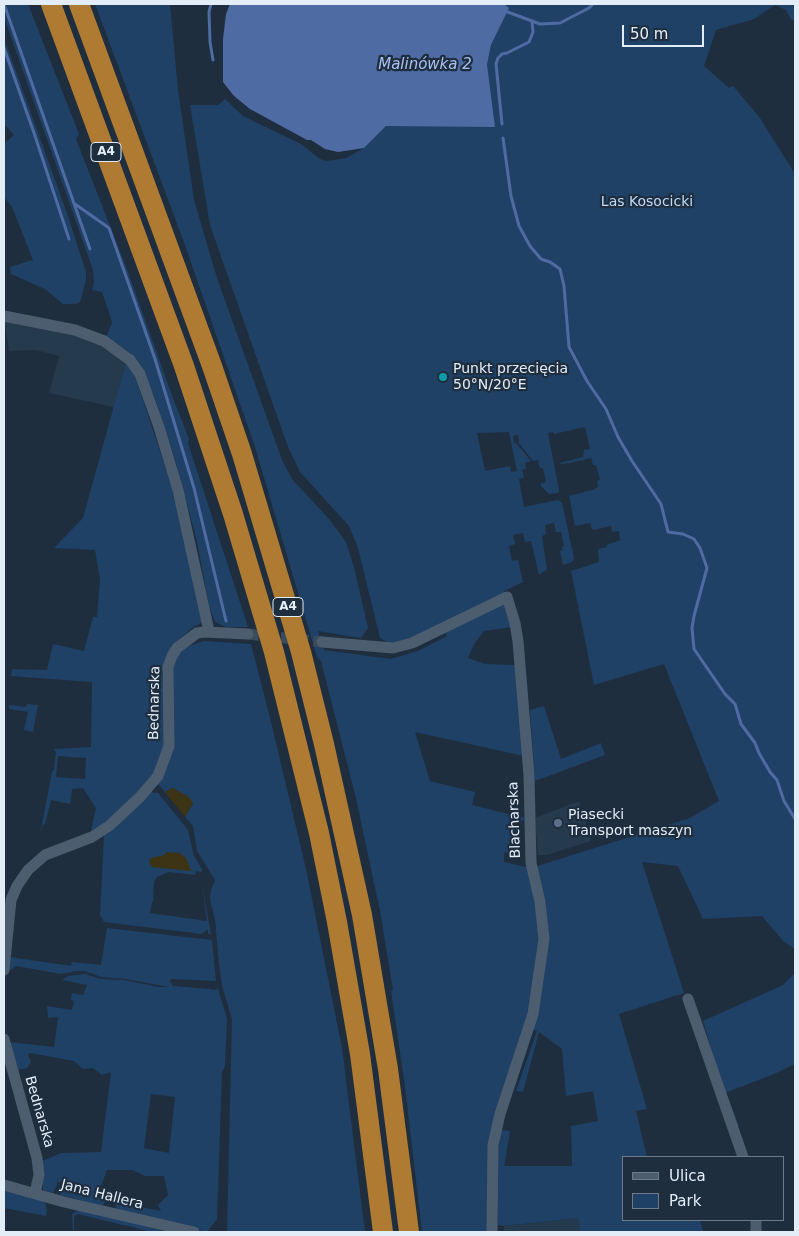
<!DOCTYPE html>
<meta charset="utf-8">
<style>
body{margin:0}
#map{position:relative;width:799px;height:1236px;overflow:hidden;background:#1f2e3f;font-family:"DejaVu Sans",sans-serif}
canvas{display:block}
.frame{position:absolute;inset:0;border:5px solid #e3edf8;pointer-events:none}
.legend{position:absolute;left:622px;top:1156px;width:162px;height:65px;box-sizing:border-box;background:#1f2e3f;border:1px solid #6d7a89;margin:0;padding:6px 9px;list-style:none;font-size:15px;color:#e3edf8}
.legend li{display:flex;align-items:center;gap:10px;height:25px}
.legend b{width:25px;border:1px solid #6d7a89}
.scale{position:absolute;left:622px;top:25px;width:82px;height:22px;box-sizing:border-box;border:2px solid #e3edf8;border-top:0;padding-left:6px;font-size:15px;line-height:18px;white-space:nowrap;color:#e3edf8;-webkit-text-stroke:4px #1f2e3f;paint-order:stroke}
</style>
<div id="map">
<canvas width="799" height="1236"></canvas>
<div class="frame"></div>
<ul class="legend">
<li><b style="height:6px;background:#4c5d6f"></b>Ulica</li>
<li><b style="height:14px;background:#1f4165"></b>Park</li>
</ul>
<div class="scale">50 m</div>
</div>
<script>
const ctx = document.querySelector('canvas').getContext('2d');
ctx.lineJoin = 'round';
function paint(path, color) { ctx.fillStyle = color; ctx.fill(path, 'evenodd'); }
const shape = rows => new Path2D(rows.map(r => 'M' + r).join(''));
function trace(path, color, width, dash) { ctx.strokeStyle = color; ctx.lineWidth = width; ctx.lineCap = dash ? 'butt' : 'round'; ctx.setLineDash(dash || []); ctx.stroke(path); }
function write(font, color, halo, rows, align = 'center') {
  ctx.font = font + ' "DejaVu Sans",sans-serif'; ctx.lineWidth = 4.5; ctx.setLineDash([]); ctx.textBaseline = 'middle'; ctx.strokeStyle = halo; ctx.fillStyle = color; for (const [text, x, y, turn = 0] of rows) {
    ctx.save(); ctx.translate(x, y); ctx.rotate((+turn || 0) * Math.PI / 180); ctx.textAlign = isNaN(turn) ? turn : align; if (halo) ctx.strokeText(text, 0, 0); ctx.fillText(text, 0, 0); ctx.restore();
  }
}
paint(shape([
 [4,318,44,325,96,342,126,362,114,407,49,393,59,356,36,350,9,351],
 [579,801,591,841,547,855,538,855,535,818],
 [588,1217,592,1232,504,1232,504,1226]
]), '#263a4e');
paint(shape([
 [4,4,28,4,79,134,76,139,128,272,171,393,189,439,188,443,248,627,226,627,215,622,209,606,197,541,176,463,155,398,142,368,136,359,128,351,106,337,112,323,110,315,102,292,92,290,94,283,93,270,4,17],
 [95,4,170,4,178,90,194,200,217,278,282,460,292,479,329,519,346,542,354,567,368,628,361,638,318,631,324,650,390,659,418,651,447,636,442,626,410,640,390,644,380,638,358,548,349,526,300,472,288,447,210,225,190,105,218,105,225,99,243,116,301,144,320,159,327,161,346,158,364,148,386,126,487,65,491,45,509,8,504,4,795,4,795,19,792,21,786,10,775,5,754,19,716,30,704,66,729,88,733,86,760,118,795,174,795,949,783,941,762,916,703,919,678,866,642,862,684,993,619,1014,647,1109,636,1111,647,1157,623,1157,623,1220,700,1220,703,1232,581,1232,578,1218,504,1226,498,1225,498,1152,501,1130,510,1131,504,1166,572,1166,571,1126,598,1121,593,1091,566,1096,562,1049,539,1032,523,1092,516,1091,537,1031,525,1027,495,1111,488,1232,422,1232,405,1086,391,991,393,990,381,916,356,798,321,661,317,657,255,447,185,245],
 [585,427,590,449,584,450,583,457,560,463,561,464,570,463,591,458,593,465,596,465,600,480,597,481,598,487,592,490,569,496,575,526,590,523,592,529,594,530,611,526,612,532,619,531,620,540,607,545,607,547,598,549,599,562,571,571,594,685,664,664,719,801,690,818,531,868,504,862,504,853,517,850,516,827,525,818,472,805,475,792,430,781,415,732,524,756,516,665,485,664,468,658,474,644,484,631,512,627,504,591,523,582,518,560,512,561,509,546,515,544,513,535,523,533,525,542,531,541,539,575,547,569,542,536,546,534,545,525,554,523,556,532,561,532,564,546,562,547,562,550,560,551,563,565,572,562,574,558,562,503,558,500,524,507,519,479,524,477,522,470,526,469,525,463,531,461,516,443,514,443,513,436,518,435,519,442,518,442,533,461,538,460,540,468,543,468,546,482,541,483,541,486,549,494,558,493,559,490,548,433,553,432,554,434],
 [509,432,517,471,511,472,510,466,485,471,477,433],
 [4,38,68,216,86,272,86,280,80,302,76,304,63,304,45,289,11,274,10,267,33,260,12,207,4,197,4,144,14,135,4,124],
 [126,362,135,376,173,490,203,618,201,623,192,628,173,645,166,658,162,674,166,730,165,750,158,769,148,783,111,820,91,831,96,808,83,788,72,789,70,804,51,800,45,825,43,824,40,835,52,772,54,770,56,752,54,749,91,747,92,682,11,676,12,669,47,670,53,644,84,651,93,617,97,617,100,579,95,550,54,548,83,518],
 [58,756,86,758,85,779,56,777],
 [204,641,251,644,271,722,306,869,342,1048,365,1232,227,1232,232,1019,222,986,219,964,215,920,210,899,211,890,215,880,197,851,193,826,185,817,193,803,173,788,165,792,158,784,162,776,171,675,177,656,183,648],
 [27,704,38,705,33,732,24,730,28,712,9,709,9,705,26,707],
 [544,706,561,759,601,743,605,755,535,781,530,710],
 [150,792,158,793,188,830,194,856,202,869,202,872,196,871,195,875,169,872,157,877,154,882,153,902,152,902,150,913,207,921,202,883,211,934,208,934,208,929,202,934,104,922,100,915,104,835],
 [107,928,212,940,216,981,171,979,170,981,173,986,211,989,213,990,218,989,227,1018,225,1066,222,1072,217,1219,207,1232,116,1209,115,1202,161,1211,158,1205,168,1195,164,1176,145,1176,133,1170,107,1170,99,1192,104,1193,107,1200,102,1206,60,1195,62,1182,58,1182,53,1193,43,1190,42,1161,61,1153,101,1152,111,1072,102,1075,93,1068,83,1069,74,1061,30,1053,28,1055,31,1062,27,1068,18,1070,9,1042,54,1047,58,1017,48,1018,47,1006,72,1010,74,1001,71,1000,72,993,83,995,87,985,62,980,68,976,85,974,101,979,124,980,158,987,168,987,126,979,101,977,85,971,77,971,61,974,16,966,8,972,10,957,71,966,72,962,101,965],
 [151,1094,175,1097,169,1153,144,1148],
 [795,973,795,1064,772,1075,727,1092,726,1093,739,1126,734,1126,719,1083,710,1050,711,1048,703,1021,783,985],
 [4,1190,44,1200,47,1209,46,1216,4,1208],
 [79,1210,123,1220,167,1232,152,1232,78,1214,74,1216,74,1232,73,1232,72,1214]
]), '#1f4165');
paint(shape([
 [173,788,189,797,193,803,185,817,165,792],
 [167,852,180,853,186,858,191,871,152,867,149,862,151,858,164,855]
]), '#3c3414');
paint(shape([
 [230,4,504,4,509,8,491,45,487,65,495,127,386,126,364,148,338,152,325,149,311,140,307,140,250,109,234,96,223,82,223,39,226,14]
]), '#4f6ba4');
trace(shape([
 [4,4,90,249],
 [211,4,209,12,210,42,213,60],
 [505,11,540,24,560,23,589,8,593,4],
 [4,48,34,133,69,239],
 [502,124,496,64,498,58,502,54,507,53,529,42,533,32,532,21],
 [503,138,511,196,519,226,530,246,541,259,550,262,560,269,564,286,569,347,587,381,606,409,618,437,632,461,661,504,668,532,683,534,694,539,700,548,707,568,694,616,692,628,694,649,725,694,735,704,741,724,755,743,759,753,770,772,777,780,784,801,795,819],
 [75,204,109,228,155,359,194,488,226,621]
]), '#4f6ba4', 3);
trace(shape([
 [248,634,322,642]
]), '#3c4b5b', 11, [11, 5.5]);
trace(shape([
 [4,316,75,330,104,341,130,360,140,374,159,427,178,490,209,631],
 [322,642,393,648,412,643,507,597,515,623,518,641,529,775,531,863,540,902,544,939,533,1014,500,1114,493,1145,492,1232],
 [4,970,11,900,17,886,28,870,45,855,92,837,109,826,140,797,158,776,169,746,168,667,172,656,177,648,197,633,204,632,248,634],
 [688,999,743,1157],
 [4,1039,37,1158,39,1175,35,1193],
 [4,1185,64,1202,194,1232],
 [756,1232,756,1220]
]), '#4c5d6f', 11);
trace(shape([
 [51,4,184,366,233,514,274,652,319,833,337,922,360,1054,383,1232],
 [79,4,212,366,242,454,301,652,324,744,362,915,388,1069,409,1232]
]), '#af7b32', 20);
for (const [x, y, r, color] of [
 [443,377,5,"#0f9aa8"],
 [558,823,5,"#5c6f8a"]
]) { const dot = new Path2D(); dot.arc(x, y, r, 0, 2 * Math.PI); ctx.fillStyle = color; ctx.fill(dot); trace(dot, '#1f2e3f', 2); }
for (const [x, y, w] of [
 [106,152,30],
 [288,607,30]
]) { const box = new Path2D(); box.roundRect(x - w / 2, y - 9.5, w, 19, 4); ctx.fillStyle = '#1f2e3f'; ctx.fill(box); trace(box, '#e3edf8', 1); }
write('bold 12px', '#e3edf8', null, [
 ["A4",106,152],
 ["A4",288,607]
]);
write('14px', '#bfdaf8', '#1f2e3f', [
 ["Las Kosocicki",647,202]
]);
write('14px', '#e3edf8', '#1f2e3f', [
 ["Punkt przecięcia",453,369],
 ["50°N/20°E",453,385],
 ["Piasecki",568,815],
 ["Transport maszyn",568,831]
], 'left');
write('14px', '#e3edf8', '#1f2e3f', [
 ["Bednarska",155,703,-89],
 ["Blacharska",515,820,-92],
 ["Bednarska",39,1112,74],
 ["Jana Hallera",102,1195,14]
]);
write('italic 15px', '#a8c2f4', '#1f2e3f', [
 ["Malinówka 2",425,65]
]);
</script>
